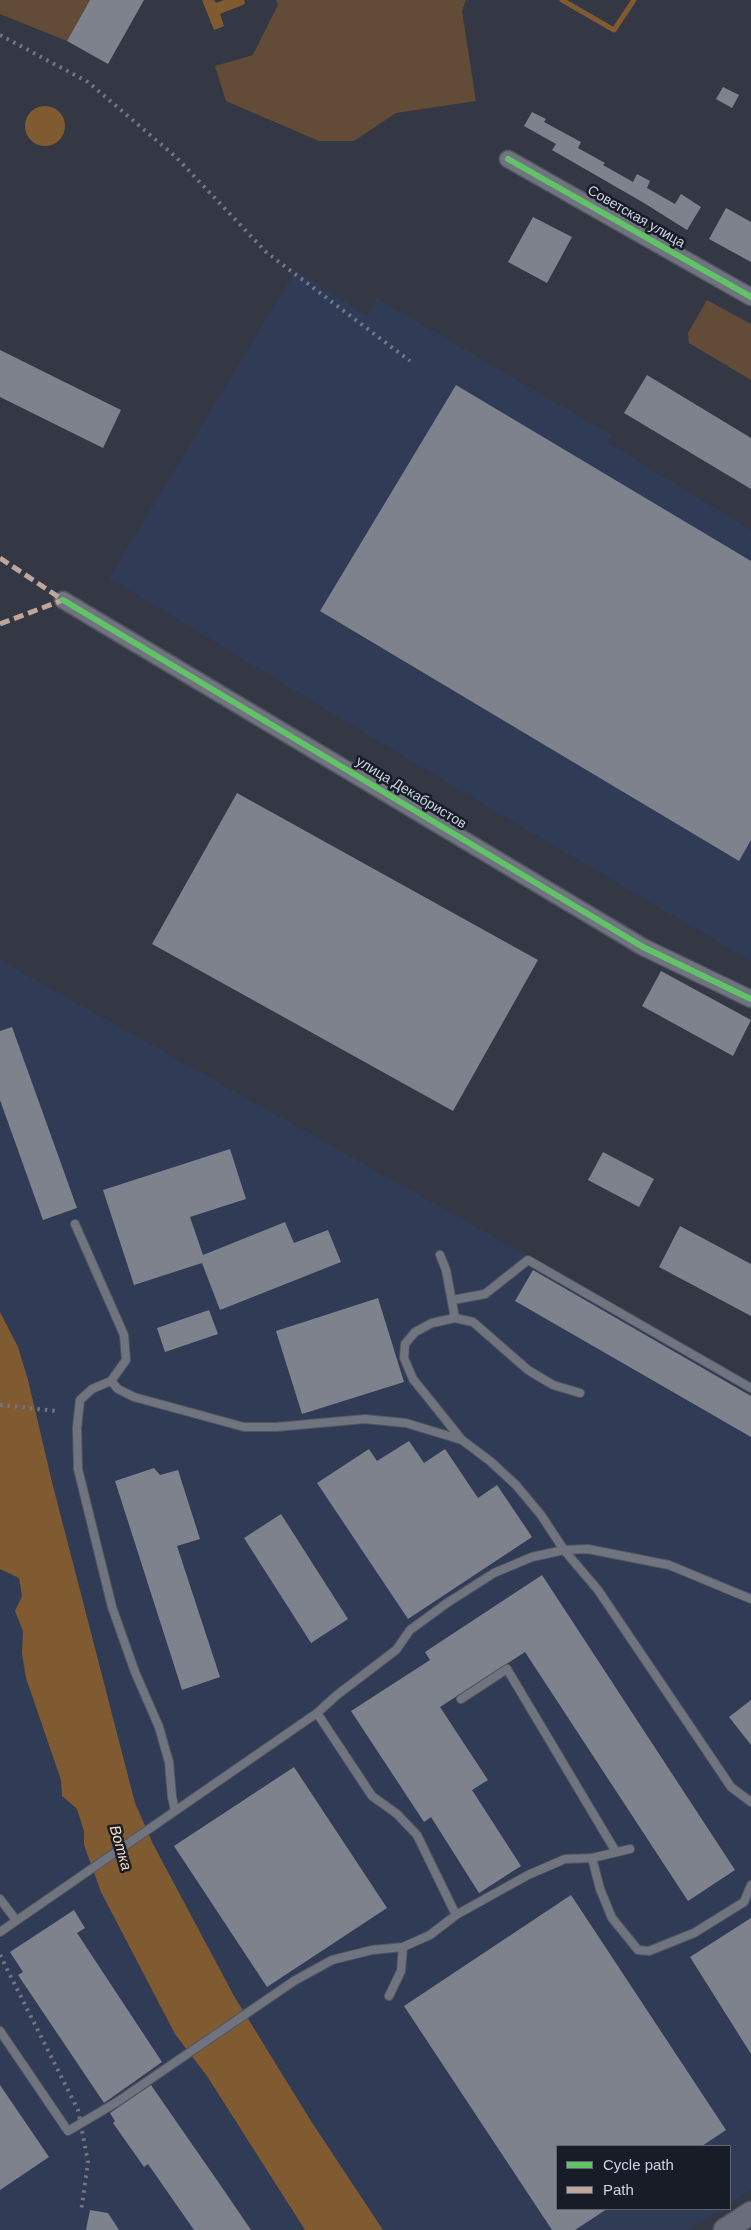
<!DOCTYPE html>
<meta charset="utf-8">
<style>
body{margin:0}
#map{position:relative;width:751px;height:2230px;overflow:hidden;background:#333844;font-family:Helvetica,sans-serif}
canvas{display:block}
.legend{position:absolute;left:556px;top:2145px;width:175px;height:65px;box-sizing:border-box;background:#181c27;border:1px solid #606572;margin:0;padding:6px 9px;list-style:none;font-size:15px;color:#ccd3e2}
.legend li{display:flex;align-items:center;gap:10px;height:25px}
.legend b{width:25px;border:1px solid #606572}
</style>
<div id="map">
<canvas width="751" height="2230"></canvas>
<ul class="legend">
<li><b style="height:6px;background:#61c268"></b>Cycle path</li>
<li><b style="height:6px;background:#c0a59a"></b>Path</li>
</ul>
</div>
<script>
const ctx = document.querySelector('canvas').getContext('2d');
ctx.lineJoin = 'round';
function paint(path, color) { ctx.fillStyle = color; ctx.fill(path, 'evenodd'); }
const shape = rows => new Path2D(rows.map(r => 'M' + r).join(''));
function trace(path, color, width, dash) { ctx.strokeStyle = color; ctx.lineWidth = width; ctx.lineCap = dash ? 'butt' : 'round'; ctx.setLineDash(dash || []); ctx.stroke(path); }
function write(font, color, halo, rows, align = 'center') {
  ctx.font = font + ' Helvetica,sans-serif'; ctx.lineWidth = 5; ctx.setLineDash([]); ctx.textBaseline = 'middle'; ctx.strokeStyle = halo; ctx.fillStyle = color; for (const [text, x, y, turn = 0] of rows) {
    ctx.save(); ctx.translate(x, y); ctx.rotate((+turn || 0) * Math.PI / 180); ctx.textAlign = isNaN(turn) ? turn : align; if (halo) ctx.strokeText(text, 0, 0); ctx.fillText(text, 0, 0); ctx.restore();
  }
}
paint(shape([
 [296,270,367,316,377,298,611,435,607,442,751,530,751,961,481,803,109,578],
 [0,960,751,1381,751,2190,730,2204,730,2146,557,2146,557,2209,722,2209,688,2230,0,2230]
]), '#303b56');
paint(shape([
 [0,0,90,0,67,41,0,14],
 [276,0,466,0,462,11,476,101,396,113,354,141,319,141,226,101,215,66,253,55,278,5],
 [707,300,751,324,751,380,689,343,688,333]
]), '#624c37');
paint(shape([
 [202,0,214,0,216,3,224,0,244,0,245,4,220,14,224,26,214,30],
 '25 126a20 20 0 1 1 40 0a20 20 0 1 1-40 0Z',
 [0,1312,18,1347,28,1380,52,1482,135,1803,153,1844,234,1996,311,2121,383,2230,305,2230,207,2076,175,2034,101,1892,84,1845,84,1831,77,1809,62,1796,61,1780,26,1678,22,1654,23,1631,15,1611,22,1596,19,1578,0,1569]
]), '#805a31');
trace(shape([
 [562,0,614,30,634,0]
]), '#805a31', 5);
paint(shape([
 [90,0,144,0,108,64,67,41],
 [723,87,739,95,732,108,716,99],
 [532,112,546,119,544,122,581,142,578,148,605,163,603,165,633,182,637,174,650,181,647,188,675,204,681,194,701,207,687,230,644,203,552,150,556,144,524,126],
 [726,208,751,222,751,262,709,239],
 [533,217,572,237,547,283,508,262],
 [0,350,121,410,103,448,0,397],
 [647,375,751,438,751,489,624,413],
 [456,385,751,561,751,840,739,861,320,611],
 [237,793,538,960,453,1111,152,944],
 [661,971,751,1020,733,1056,642,1006],
 [12,1027,77,1208,43,1220,0,1100,0,1031],
 [230,1149,246,1199,190,1217,203,1255,285,1222,294,1243,328,1230,341,1262,220,1310,202,1263,134,1285,103,1190],
 [603,1152,654,1179,639,1207,588,1180],
 [680,1226,751,1264,751,1316,659,1267],
 [533,1270,751,1396,751,1437,515,1301],
 [378,1298,404,1382,302,1414,276,1331],
 [209,1310,218,1334,165,1352,157,1328],
 [409,1441,424,1463,445,1449,478,1498,497,1485,532,1537,408,1619,317,1483,369,1449,377,1461],
 [154,1468,160,1475,178,1470,200,1539,177,1546,220,1677,182,1690,115,1481],
 [281,1514,348,1619,311,1643,244,1538],
 [542,1575,735,1870,688,1901,525,1652,440,1707,488,1780,472,1790,521,1866,479,1893,431,1817,424,1822,351,1711,430,1660,425,1652],
 [751,1700,751,1745,729,1717],
 [294,1767,387,1908,267,1987,174,1846],
 [571,1895,726,2130,702,2146,557,2146,557,2209,607,2209,575,2230,552,2230,404,2006],
 [74,1910,85,1928,77,1933,162,2062,104,2103,18,1975,23,1972,10,1952],
 [751,1918,751,2054,690,1957],
 [0,2085,49,2157,0,2190],
 [151,2085,221,2186,251,2230,194,2230,148,2164,144,2167,113,2123,115,2121,110,2113],
 [90,2210,108,2213,119,2230,86,2230]
]), '#7e828d');
const lane = shape([
 [75,1224,124,1335,126,1360,111,1381,92,1389,80,1400,77,1428,78,1469,112,1607,135,1672,159,1727,169,1762,172,1797,175,1810],
 [440,1255,446,1270,455,1318],
 [453,1300,485,1294,528,1260,751,1388],
 [111,1381,118,1389,134,1397,244,1427,276,1427,365,1419,406,1423,462,1440,490,1461,516,1485,541,1515,564,1550,598,1590,731,1787,751,1802],
 [462,1440,413,1379,404,1358,405,1344,415,1332,432,1323,455,1318,473,1322,528,1370,553,1385,580,1393],
 [461,1699,507,1669,616,1852],
 [317,1713,372,1796,397,1814,417,1835,456,1915],
 [592,1858,600,1889,612,1918,638,1950,649,1951,694,1933,744,1902,751,1885],
 [0,1899,16,1920],
 [0,1932,317,1713,337,1695,396,1650,410,1630,447,1603,494,1573,532,1557,564,1550,588,1549,669,1565,751,1599],
 [389,1996,401,1971,403,1947],
 [0,2031,68,2131,117,2102,294,1981,332,1960,372,1950,403,1947,430,1935,456,1915,528,1875,565,1859,592,1858,630,1849]
]);
const street = shape([
 [508,159,751,297],
 [63,600,643,947,751,999]
]);
const secondary = shape([
 [725,2230,751,2213]
]);
trace(lane, '#525762', 10);
trace(street, '#525762', 19);
trace(secondary, '#525762', 25);
trace(lane, '#70747f', 8);
trace(street, '#70747f', 16);
trace(secondary, '#6a6e7a', 22);
trace(shape([
 [0,35,88,82,176,157,266,252,410,361],
 [0,1405,57,1411],
 [0,1955,78,2110,88,2162,81,2212]
]), '#737680', 4, [2.5, 5]);
trace(shape([
 [0,558,63,600],
 [0,624,63,600]
]), '#c0a59a', 5, [10, 5]);
trace(shape([
 [508,159,751,297],
 [63,600,643,947,751,999]
]), '#61c268', 6);
write('14px', '#ccd3e2', '#181c27', [
 ["Советская улица",636,217,30],
 ["улица Декабристов",411,793,31]
]);
write('italic 15px', '#f7ddc3', '#181c27', [
 ["Вотка",120,1848,74]
]);
</script>
